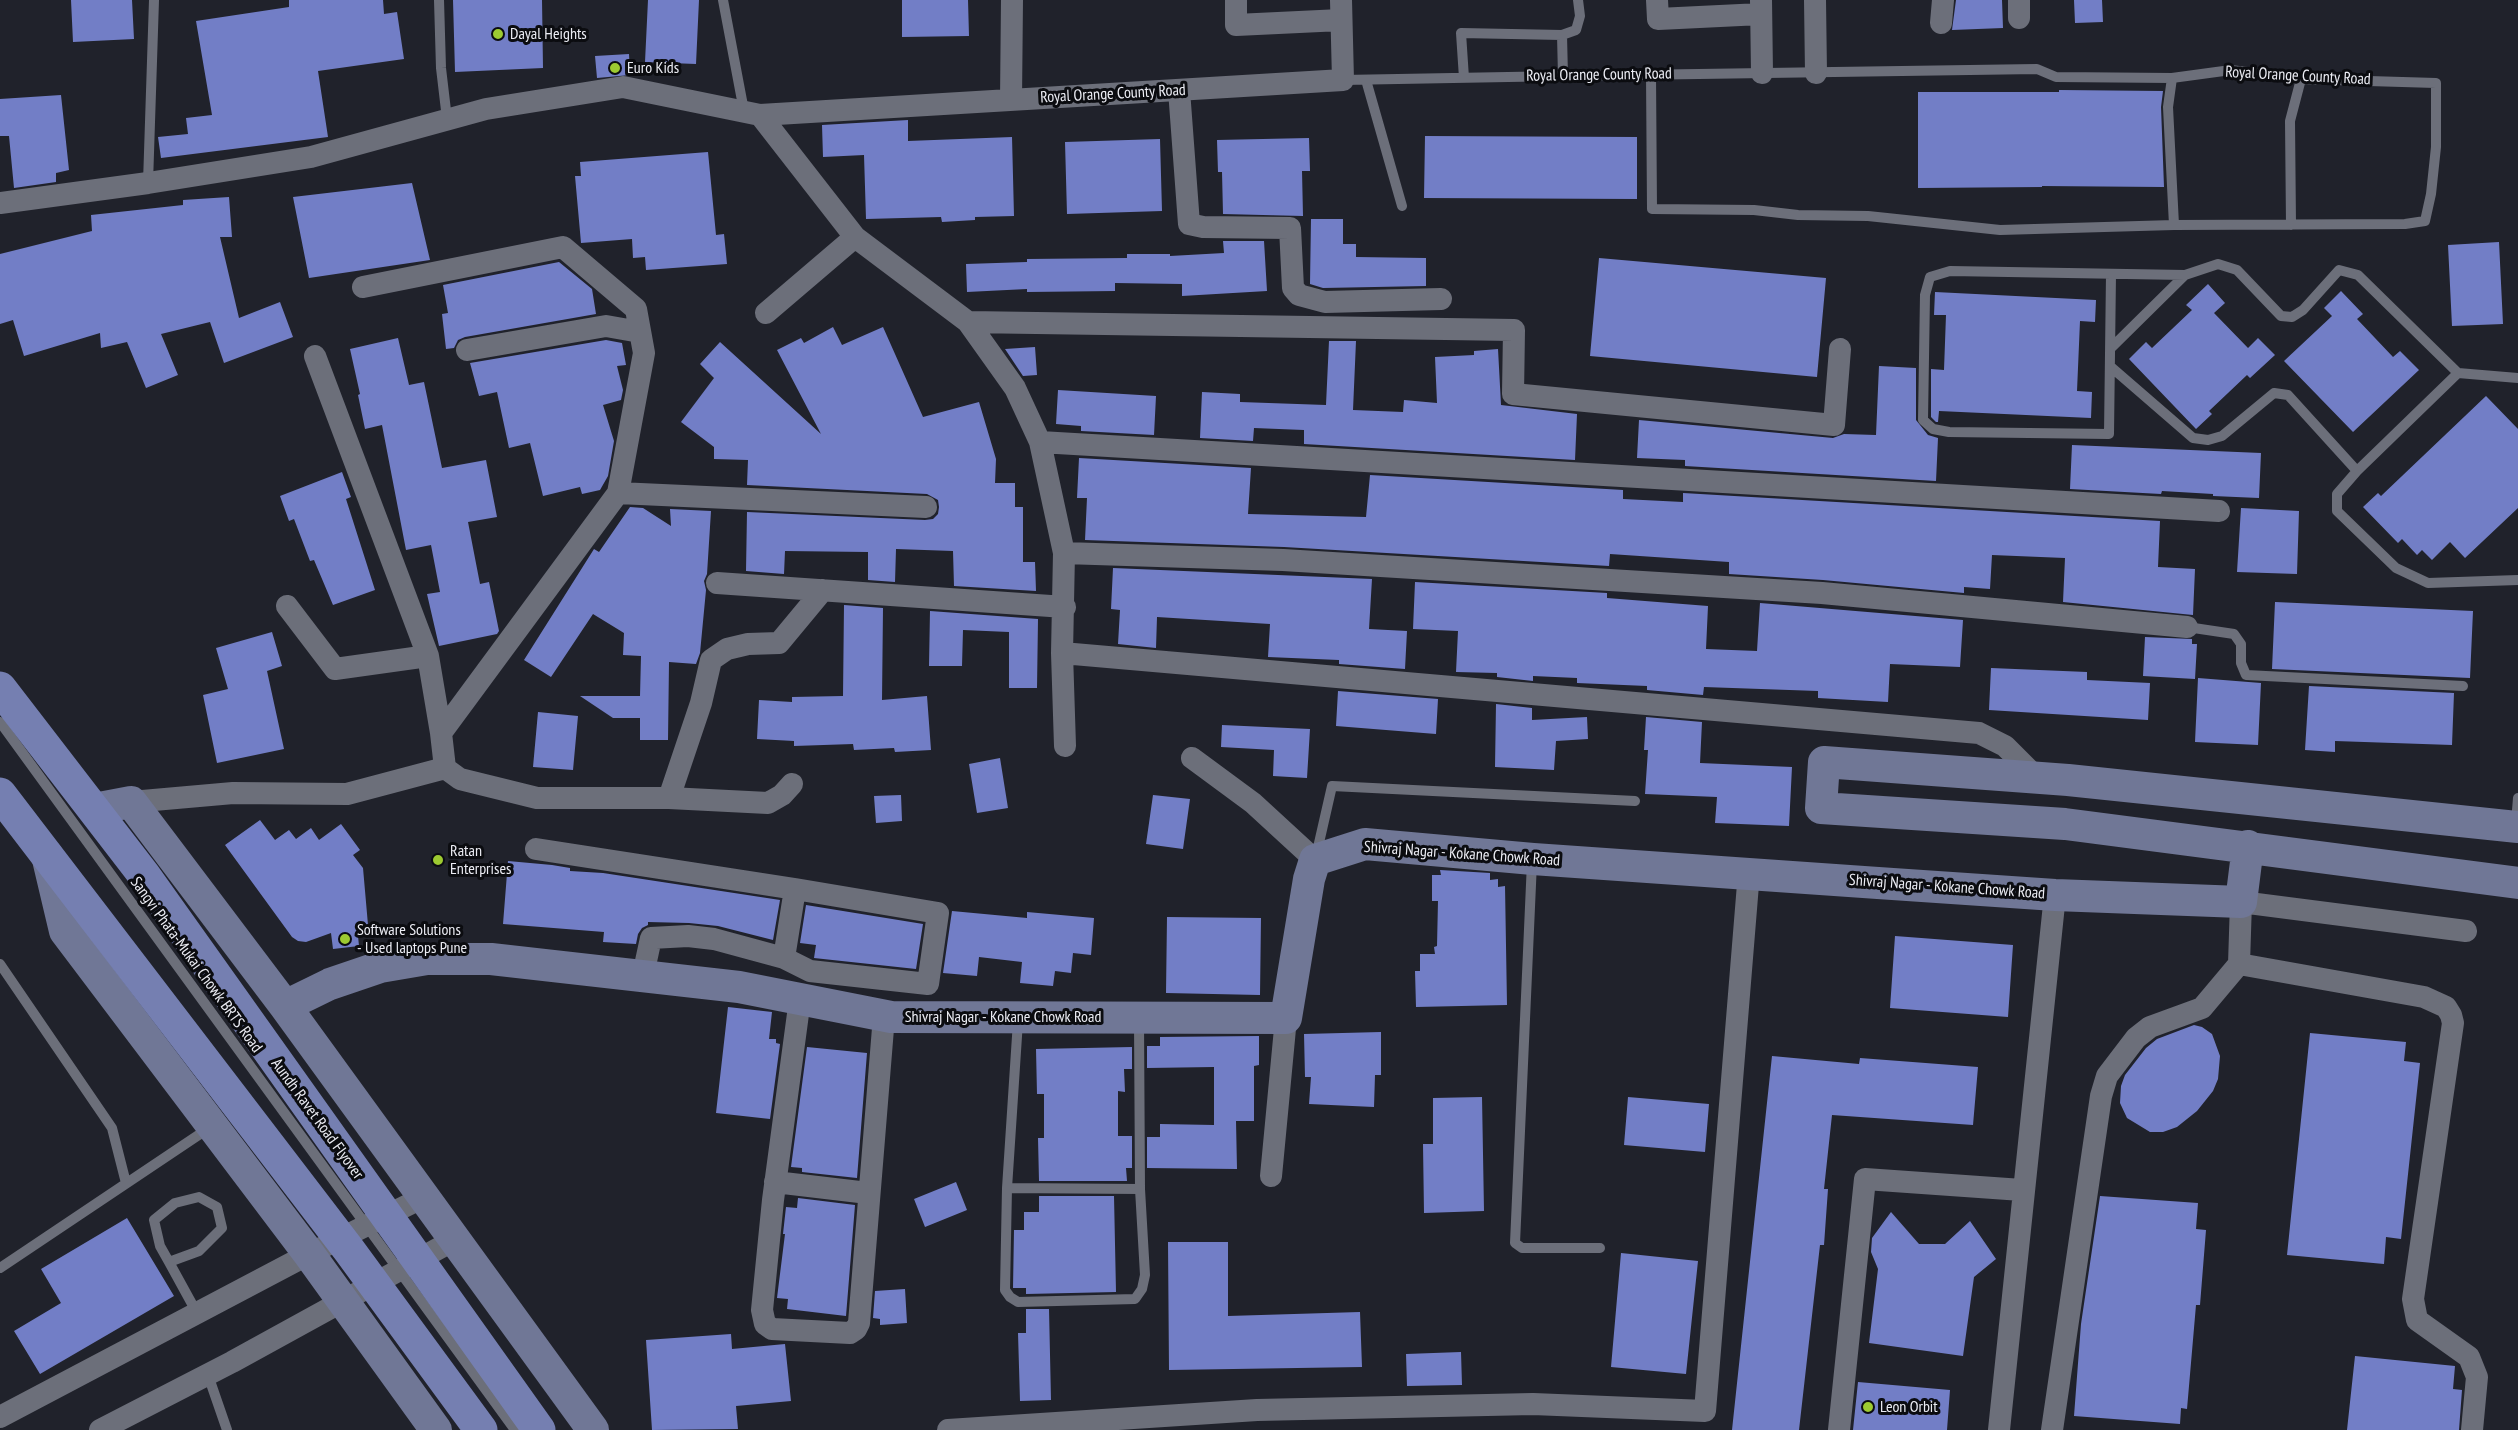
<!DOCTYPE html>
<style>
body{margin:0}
canvas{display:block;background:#20222b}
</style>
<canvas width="2518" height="1430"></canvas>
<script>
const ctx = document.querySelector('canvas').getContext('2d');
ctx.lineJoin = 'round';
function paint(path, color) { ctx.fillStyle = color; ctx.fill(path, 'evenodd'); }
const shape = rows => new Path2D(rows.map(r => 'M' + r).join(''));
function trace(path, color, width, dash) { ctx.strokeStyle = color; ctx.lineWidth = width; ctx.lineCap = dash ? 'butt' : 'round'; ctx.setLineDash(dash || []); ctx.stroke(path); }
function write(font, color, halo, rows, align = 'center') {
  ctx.font = font + ' "PT Sans Narrow",sans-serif'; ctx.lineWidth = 6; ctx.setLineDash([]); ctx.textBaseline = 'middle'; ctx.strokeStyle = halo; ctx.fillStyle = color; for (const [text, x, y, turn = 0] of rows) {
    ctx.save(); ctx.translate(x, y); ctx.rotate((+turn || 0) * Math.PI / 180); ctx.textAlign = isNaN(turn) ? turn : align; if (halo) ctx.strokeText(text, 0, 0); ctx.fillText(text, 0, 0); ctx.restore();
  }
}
paint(shape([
 [71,0,132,0,134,39,73,42],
 [289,0,383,0,384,14,397,12,404,59,318,71,328,137,161,158,158,137,188,134,186,118,212,115,196,21,289,7],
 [453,0,542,0,543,68,455,72],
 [648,0,699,0,696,64,645,62],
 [902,0,968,0,969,36,902,37],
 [1956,0,2002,0,2003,28,1952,30],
 [2074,0,2102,0,2103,22,2075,23],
 [629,54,630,75,597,78,595,56],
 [2059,90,2163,91,2161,107,2164,187,2042,186,2042,187,1918,188,1918,92,2059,92],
 [61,95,69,170,56,173,56,182,14,188,9,136,0,136,0,99],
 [908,120,908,141,1012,137,1014,216,975,217,975,220,942,222,941,217,866,219,864,155,823,157,822,125],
 [1425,136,1637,137,1637,199,1424,198],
 [1309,138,1310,171,1302,171,1303,216,1223,214,1222,172,1218,172,1217,140],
 [1160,139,1162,211,1067,214,1065,142],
 [708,152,716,235,724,234,727,264,646,270,645,257,633,258,632,239,581,243,575,176,581,176,580,162],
 [412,183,430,260,309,278,293,197],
 [229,197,232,237,220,237,239,318,280,302,293,337,224,363,210,322,161,334,178,375,146,388,127,342,101,348,100,333,24,356,13,320,0,324,0,254,92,231,91,215,183,205,183,200],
 [1311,219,1343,219,1343,244,1356,244,1356,257,1426,258,1426,286,1323,288,1310,284],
 [1223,241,1264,241,1267,291,1182,296,1182,284,1115,283,1115,291,1027,292,1027,289,967,292,966,264,1027,262,1027,259,1127,258,1127,254,1170,254,1170,256,1224,253],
 [2499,242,2503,324,2452,326,2448,245],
 [1599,258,1826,278,1817,377,1590,356],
 [559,262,592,289,596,314,465,337,458,340,454,348,446,349,442,314,448,313,443,285],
 [2208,284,2225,303,2214,313,2248,348,2258,338,2275,355,2250,378,2247,375,2209,411,2212,414,2196,429,2129,359,2146,342,2152,348,2192,310,2186,305],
 [2341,291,2363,314,2357,319,2393,357,2400,351,2419,370,2353,432,2284,361,2332,316,2324,308],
 [1935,292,2096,300,2095,322,2080,321,2077,391,2092,392,2091,418,1939,411,1938,422,1936,422,1931,417,1931,369,1944,370,1946,315,1934,315],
 [833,327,842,345,883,327,923,417,979,402,996,459,995,483,1015,483,1015,507,1023,507,1023,562,1035,562,1036,591,954,586,953,551,896,549,895,582,868,580,868,552,785,551,784,574,746,571,747,512,925,520,933,519,938,514,939,507,938,500,927,494,747,485,748,460,714,459,714,447,681,422,714,378,700,364,720,342,821,434,777,350,801,338,804,343],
 [398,338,409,385,424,382,442,468,486,460,497,517,468,522,480,584,489,582,499,631,497,634,439,646,427,594,440,592,431,545,406,550,382,425,365,429,358,395,360,394,350,349],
 [606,340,622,343,626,365,617,366,623,390,621,400,603,405,614,441,608,476,600,490,582,494,580,487,543,496,530,443,509,448,497,392,479,396,470,363],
 [1329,341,1356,341,1353,410,1403,412,1404,400,1437,403,1435,357,1474,355,1474,351,1498,349,1501,405,1577,414,1575,460,1304,444,1304,430,1254,428,1253,441,1200,438,1202,392,1240,394,1240,402,1326,405],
 [1035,347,1037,375,1023,376,1005,349],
 [1879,366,1916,368,1916,420,1928,435,1938,438,1936,481,1685,466,1685,460,1637,458,1639,420,1833,438,1844,434,1876,435],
 [1058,390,1156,396,1154,435,1081,431,1081,426,1056,424],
 [2486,396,2518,429,2518,508,2465,558,2450,542,2432,560,2422,550,2417,555,2402,539,2398,543,2363,507,2378,493,2381,496],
 [2072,445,2261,453,2259,498,2213,496,2213,494,2162,491,2161,494,2070,489],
 [1079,458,1251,468,1248,514,1366,517,1370,475,1623,490,1623,499,1683,502,1683,493,2160,521,2158,567,2195,569,2193,615,2063,602,2065,558,1992,555,1990,589,1964,587,1964,593,1823,580,1729,574,1729,562,1610,554,1609,566,1284,547,1085,540,1087,498,1077,498],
 [342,472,351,497,346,499,375,590,333,605,314,560,310,561,294,519,289,521,280,496],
 [630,507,643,508,671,526,670,509,711,511,707,574,704,581,706,590,700,653,696,664,669,662,668,740,640,740,640,718,613,718,580,696,640,696,641,656,623,655,624,633,593,614,551,677,524,660,594,549,599,552],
 [2241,508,2299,511,2297,574,2237,572],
 [1113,568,1372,579,1369,629,1407,631,1405,669,1339,664,1339,660,1268,657,1270,624,1157,617,1156,648,1118,644,1120,610,1111,609],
 [1415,582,1607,593,1607,598,1708,606,1706,649,1757,651,1760,603,1963,620,1960,667,1890,664,1888,702,1818,698,1818,691,1704,687,1703,695,1647,690,1647,686,1577,683,1577,678,1533,676,1533,681,1497,677,1497,673,1456,672,1458,631,1413,629],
 [2275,602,2473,611,2470,678,2272,669],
 [844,605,883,608,882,700,927,696,931,750,895,752,894,748,854,750,853,744,794,746,794,741,757,739,759,700,792,702,792,697,843,696],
 [930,611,1038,619,1037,688,1009,688,1009,632,963,630,962,666,929,666],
 [272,632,282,666,267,671,284,749,217,763,203,695,228,689,216,648],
 [2145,637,2192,639,2192,644,2197,644,2195,679,2143,676],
 [1991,668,2087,672,2087,680,2150,683,2148,720,1989,710],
 [2198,678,2261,683,2258,745,2195,742],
 [2309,686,2454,693,2452,745,2335,741,2335,752,2305,750],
 [1338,691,1438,699,1436,734,1336,726],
 [1496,704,1532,708,1532,720,1587,717,1588,739,1556,741,1554,770,1495,767],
 [538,712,578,716,573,770,533,767],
 [1646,717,1702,722,1700,763,1792,767,1789,826,1715,823,1717,797,1645,794,1648,750,1644,750],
 [1222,725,1310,729,1307,778,1273,776,1274,750,1221,747],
 [1000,758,1008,808,977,813,969,764],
 [901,795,902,821,876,823,874,796],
 [1153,795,1190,799,1183,849,1146,844],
 [260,820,275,840,289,830,296,839,311,828,319,840,341,824,360,850,353,855,363,868,368,925,357,926,359,946,333,949,331,933,306,942,298,941,292,937,225,845],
 [508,861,552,865,570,868,570,871,603,873,780,900,773,940,718,926,689,923,648,922,648,925,642,928,638,934,636,944,603,942,604,932,503,924],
 [1440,870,1490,873,1490,880,1498,879,1498,887,1505,886,1507,1005,1416,1007,1415,971,1420,971,1420,954,1435,954,1434,947,1437,946,1438,901,1432,901,1432,875,1441,875],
 [806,905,923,924,916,969,814,958,816,945,800,943],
 [952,911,1027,918,1027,912,1094,918,1091,955,1073,953,1071,973,1055,971,1053,986,1020,983,1022,962,979,957,977,976,943,973],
 [1167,917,1261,918,1260,995,1166,993],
 [1895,936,2013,945,2008,1017,1890,1008],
 [728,1007,772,1012,769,1039,776,1039,776,1043,780,1044,770,1119,716,1113],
 [2194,1025,2202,1027,2212,1034,2220,1056,2218,1079,2213,1091,2197,1111,2177,1127,2163,1132,2150,1132,2127,1118,2120,1103,2121,1086,2125,1075,2146,1048,2157,1039],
 [1381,1032,1381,1075,1375,1075,1374,1107,1309,1104,1311,1077,1305,1077,1304,1034],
 [2310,1033,2406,1042,2404,1061,2420,1063,2401,1239,2386,1237,2384,1264,2287,1255],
 [1259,1036,1259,1065,1254,1066,1254,1121,1236,1121,1237,1169,1147,1168,1147,1137,1160,1137,1160,1124,1214,1125,1214,1067,1147,1068,1147,1046,1160,1046,1160,1037],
 [807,1047,867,1053,857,1178,802,1172,802,1168,791,1167],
 [1132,1047,1132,1069,1124,1069,1125,1092,1118,1091,1118,1136,1132,1136,1132,1168,1126,1168,1127,1181,1039,1181,1038,1138,1044,1138,1044,1094,1037,1094,1036,1049],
 [1772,1056,1859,1064,1860,1058,1978,1067,1973,1125,1832,1115,1824,1189,1828,1189,1824,1245,1820,1245,1799,1430,1732,1430],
 [1482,1097,1484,1211,1424,1213,1423,1144,1433,1144,1433,1098],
 [1628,1097,1709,1104,1705,1152,1624,1145],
 [956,1182,967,1210,925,1227,914,1199],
 [1039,1196,1114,1196,1116,1292,1026,1294,1026,1288,1013,1288,1014,1230,1024,1230,1024,1212,1039,1212],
 [2100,1196,2198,1203,2196,1229,2206,1230,2200,1305,2196,1305,2187,1409,2181,1408,2180,1424,2074,1416,2081,1324],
 [798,1198,855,1205,846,1316,787,1309,788,1299,777,1298,785,1234,783,1234,786,1207,797,1208],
 [1891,1212,1919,1244,1945,1244,1970,1221,1996,1259,1974,1277,1963,1356,1869,1343,1878,1269,1871,1252,1872,1238],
 [127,1218,174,1296,40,1374,14,1331,61,1303,41,1269],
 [1168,1242,1228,1242,1228,1316,1360,1312,1362,1367,1169,1370],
 [1621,1253,1698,1261,1686,1374,1611,1367],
 [905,1289,907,1323,880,1325,880,1319,873,1318,875,1291],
 [1026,1309,1049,1309,1051,1400,1020,1401,1018,1333,1026,1333],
 [731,1334,732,1349,785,1344,791,1401,736,1406,738,1429,652,1430,646,1340],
 [1461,1352,1462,1385,1407,1386,1406,1354],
 [2355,1356,2455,1366,2453,1389,2462,1390,2459,1430,2347,1430],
 [1858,1382,1950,1390,1947,1430,1853,1430]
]), '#727ec6');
trace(shape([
 [439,0,441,68,447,119],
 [723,0,744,111],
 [1562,35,1563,76],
 [1464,78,1461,33,1562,35,1576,30,1580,16,1578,0],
 [2172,78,2168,107,2174,225],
 [1343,80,1563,76,2037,69,2056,77,2172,78,2231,70,2301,79,2436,83,2436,147,2431,194,2425,221,2405,224,2174,225,2000,230,1868,216,1798,215,1754,210,1652,209,1651,75],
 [1366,80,1402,206],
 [148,183,154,0],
 [2291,225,2290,121,2301,79],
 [2111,274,2109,434,1949,432,1933,429,1923,420,1925,295,1930,277,1950,271,2185,275,2218,264,2237,270,2281,316,2292,317,2303,310,2339,270,2358,275,2458,373],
 [2111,348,2185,275],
 [2111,367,2193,438,2208,440,2222,436,2274,393,2288,395,2357,471,2458,373,2518,378],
 [2357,471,2337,494,2337,511,2396,568,2428,583,2518,580],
 [2187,627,2234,634,2241,644,2241,663,2246,675,2463,686],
 [0,722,515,1430],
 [2516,823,2518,798],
 [1316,856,1332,786,1635,801],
 [1532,862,1515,1243,1522,1248,1600,1248],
 [0,964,112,1128,126,1183],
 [1018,1021,1007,1188,1005,1290,1010,1297,1018,1302,1135,1299,1142,1289,1145,1275,1140,1189,1139,1020],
 [1007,1188,1140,1189],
 [169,1262,199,1251,222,1228,217,1207,199,1197,175,1203,154,1220,160,1246,169,1262,197,1313],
 [0,1268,209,1128],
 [208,1375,227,1430]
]), '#6c6f7a', 10);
trace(shape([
 [1236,0,1236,25,1341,20],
 [1657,0,1658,19,1761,14],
 [1761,0,1762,73],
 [1815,0,1816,73],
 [2019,18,2019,0],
 [1941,23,1943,0],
 [1179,90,1189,224,1203,227,1290,228,1293,288,1299,295,1325,302,1441,299],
 [1011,100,1012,0],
 [760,115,855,237,968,322,1015,388,1040,442,1064,553,1062,653,1065,746],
 [0,203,148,183,311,157,486,109,623,87,760,115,1343,80,1341,0],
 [766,313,855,237],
 [968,322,1514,330,1513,394,1834,425,1840,349],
 [467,350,606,326,640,332],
 [315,356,428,656,441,733],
 [1040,442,2219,511],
 [618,493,926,507],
 [1064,553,1283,560,1822,593,2187,627],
 [717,583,1065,607],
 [287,606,335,669,428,656],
 [1062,653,1979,733,2005,746,2037,778],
 [1192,758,1253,803,1315,860],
 [445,768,460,779,537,798,669,798,701,703,711,660,727,649,748,644,779,643,823,590],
 [669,798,768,803,782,795,792,784],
 [131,802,233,793,347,794,445,768,441,733,618,493,644,353,636,309,563,247,363,287],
 [536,849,795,889,784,958,714,939,688,936,651,938,643,975],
 [784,958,810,971,928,984,938,913,795,889],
 [2239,964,2241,902,2466,931],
 [800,999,773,1200,762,1310,765,1324,772,1329,850,1333,856,1329,859,1323,884,1016],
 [1271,1176,1286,1018],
 [775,1182,868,1193],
 [0,1417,309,1254,422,1198],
 [100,1430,232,1362,454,1240],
 [948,1430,1257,1410,1533,1404,1705,1411,1749,872],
 [1839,1430,1865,1179,2022,1190],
 [1999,1430,2055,895],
 [2052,1430,2101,1096,2107,1076,2136,1038,2150,1027,2202,1008,2239,964,2424,997,2446,1007,2451,1015,2453,1023,2413,1299,2417,1320,2469,1357,2477,1377,2472,1430]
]), '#6c6f7a', 22);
trace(shape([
 [94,809,131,802,285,1006,593,1430],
 [2518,827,2068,780,1824,762,1821,808,2065,824,2518,883],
 [47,855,65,931,309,1254,436,1430],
 [285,1006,330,984,380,967,427,959,491,959,739,987,891,1017,1286,1018,1309,879,1315,860,1365,844,1533,859,1878,883,2055,895,2241,902,2248,846]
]), '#707796', 32);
trace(shape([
 [0,688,144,875,539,1430],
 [0,794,349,1250,481,1430]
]), '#757fb1', 33);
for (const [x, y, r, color] of [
 [498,34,6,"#9dca31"],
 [615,68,6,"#9dca31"],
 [438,860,6,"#9dca31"],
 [345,939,6,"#9dca31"],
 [1868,1407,6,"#9dca31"]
]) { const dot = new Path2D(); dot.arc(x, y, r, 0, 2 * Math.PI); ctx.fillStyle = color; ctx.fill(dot); trace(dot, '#0b0c10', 2); }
write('16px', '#ecedf4', '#0b0c10', [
 ["Dayal Heights",510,34],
 ["Euro Kids",627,68],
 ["Ratan",450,851],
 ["Enterprises",450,869],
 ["Software Solutions",357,930],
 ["- Used laptops Pune",357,948],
 ["Leon Orbit",1880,1407]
], 'left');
write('16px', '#ecedf4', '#0b0c10', [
 ["Royal Orange County Road",1599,75,-1],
 ["Royal Orange County Road",2298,76,3],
 ["Royal Orange County Road",1113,94,-3],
 ["Shivraj Nagar - Kokane Chowk Road",1462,854,4],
 ["Shivraj Nagar - Kokane Chowk Road",1947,887,4],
 ["Sangvi Phata-Mukai Chowk BRTS Road",196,965,54],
 ["Shivraj Nagar - Kokane Chowk Road",1003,1017],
 ["Aundh Ravet Road Flyover",317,1119,54]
]);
</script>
